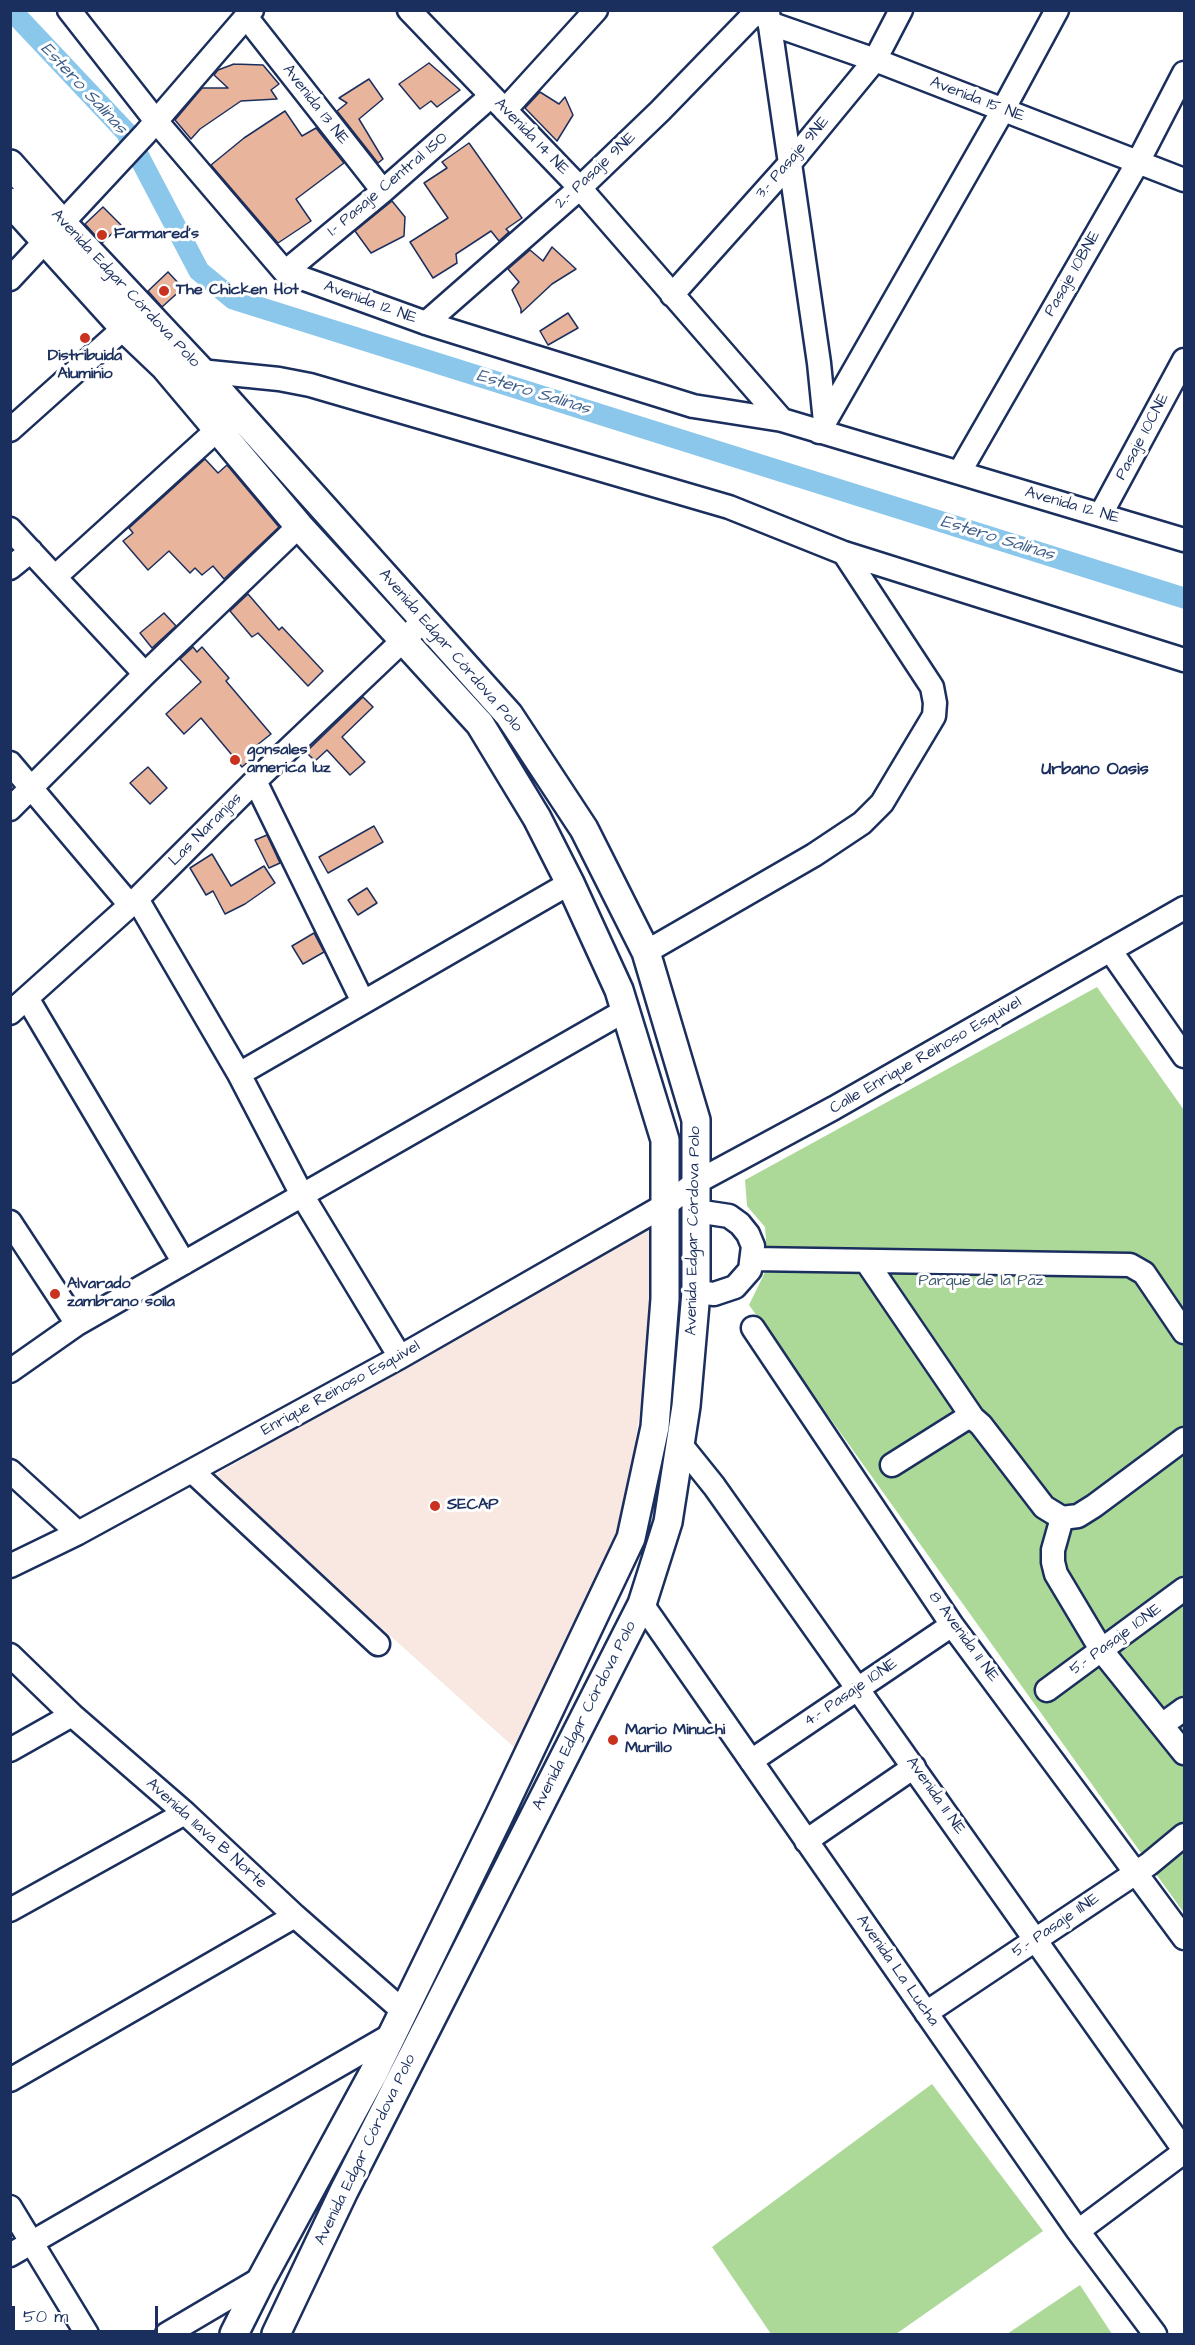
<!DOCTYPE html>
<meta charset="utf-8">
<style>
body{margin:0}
#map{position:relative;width:1195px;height:2345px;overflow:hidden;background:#fff;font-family:"Architects Daughter",sans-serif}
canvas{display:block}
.frame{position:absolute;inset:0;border:12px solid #1b2f5e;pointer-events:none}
.scale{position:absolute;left:12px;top:2306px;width:146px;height:27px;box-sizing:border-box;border:3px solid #1b2f5e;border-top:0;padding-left:8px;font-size:18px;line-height:21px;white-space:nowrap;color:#1b2f5e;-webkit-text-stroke:4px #fff;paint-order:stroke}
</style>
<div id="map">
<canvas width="1195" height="2345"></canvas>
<div class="frame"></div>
<div class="scale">50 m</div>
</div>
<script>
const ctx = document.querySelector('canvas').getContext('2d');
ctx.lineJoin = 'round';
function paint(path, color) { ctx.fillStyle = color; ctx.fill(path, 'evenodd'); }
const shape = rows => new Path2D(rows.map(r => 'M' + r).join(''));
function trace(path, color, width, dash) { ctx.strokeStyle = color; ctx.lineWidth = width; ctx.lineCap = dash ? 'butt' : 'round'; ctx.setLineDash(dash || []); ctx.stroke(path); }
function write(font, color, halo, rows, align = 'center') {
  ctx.font = font + ' "Architects Daughter",sans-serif'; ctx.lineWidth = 6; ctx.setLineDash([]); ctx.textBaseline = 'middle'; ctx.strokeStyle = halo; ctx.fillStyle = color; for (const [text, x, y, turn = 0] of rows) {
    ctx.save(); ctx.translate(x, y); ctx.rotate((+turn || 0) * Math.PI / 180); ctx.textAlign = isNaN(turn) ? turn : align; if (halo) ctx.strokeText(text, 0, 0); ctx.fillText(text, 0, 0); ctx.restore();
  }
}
paint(shape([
 [651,1224,656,1314,620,1535,517,1750,213,1476]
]), '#f8e8e1');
paint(shape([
 [1097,987,1184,1110,1184,1913,749,1305,768,1266,765,1227,747,1206,745,1180],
 [932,2084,1043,2231,896,2334,771,2334,712,2247],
 [1080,2285,1112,2334,1007,2334]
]), '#acd998');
trace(shape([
 [11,10,126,132,199,271,233,299,1184,598]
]), '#8bc7eb', 21);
const building = shape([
 [429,63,460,90,437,107,431,101,420,109,399,84,429,63],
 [234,64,263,65,279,84,271,90,277,99,241,101,200,129,191,139,175,120,202,88,228,88,214,75,218,70,234,64],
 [369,79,383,99,359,119,383,159,378,163,337,111,347,103,339,98,369,79],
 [540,92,559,104,565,97,573,115,557,141,525,108,540,92],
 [285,111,302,136,316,128,344,163,296,199,311,221,278,243,211,165,244,138,285,111],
 [469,143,522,218,506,229,509,232,499,241,491,231,456,254,457,263,433,278,410,242,448,218,424,183,447,168,442,162,469,143],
 [392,201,405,217,404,236,371,253,355,231,392,201],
 [103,207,121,225,102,243,85,224,103,207],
 [552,247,576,269,552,284,521,313,521,309,512,290,519,282,508,269,530,250,543,261,552,247],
 [168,272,183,288,162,307,148,291,168,272],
 [568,313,578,328,548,345,540,331,568,313],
 [205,459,218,473,227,465,279,527,224,579,213,566,202,575,195,568,190,573,169,551,148,570,123,541,133,533,129,528,205,459],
 [248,594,279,630,282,627,323,671,308,686,258,633,252,637,230,611,248,594],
 [164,613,176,626,152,648,140,633,164,613],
 [193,647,197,652,202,647,229,678,226,681,271,734,251,750,256,755,242,767,201,718,184,734,166,714,201,682,180,659,193,647],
 [363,697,373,707,342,737,365,762,350,775,327,750,315,761,306,752,363,697],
 [148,767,167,788,150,804,130,783,148,767],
 [374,826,383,842,328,873,319,857,374,826],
 [267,835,280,863,269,868,255,840,267,835],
 [212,854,231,886,264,866,275,883,245,904,225,914,213,891,206,895,190,868,212,854],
 [367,888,377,903,358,915,348,900,367,888],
 [314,933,324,952,303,964,292,946,314,933]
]);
paint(building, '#e8b49b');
trace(building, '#1b2f5e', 1.5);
const minor = shape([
 [69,10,156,121,285,272,426,323,693,406,782,420,1184,540],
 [409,10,580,188,782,420],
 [768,12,819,363,825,422],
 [247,18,383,191],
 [769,23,875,60,1184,180],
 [505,110,596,10],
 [285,272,383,191,491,96],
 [10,279,145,134,252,10],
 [672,295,791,162,875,60,901,10],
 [426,323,580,188,660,111,758,10],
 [190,370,279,379,310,385,729,507,844,553,1184,660],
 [10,430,124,328],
 [819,432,1003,110,1057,10],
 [959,473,1138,162,1184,73],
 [1101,514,1184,360],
 [10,529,145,674],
 [10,568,31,551],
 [56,576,217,430],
 [10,763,130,905],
 [255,781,363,1002],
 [10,809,145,674,299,526],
 [137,899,239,1074,302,1195,400,1357],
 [1110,950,1184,1056],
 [646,952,814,855,862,823,882,803,934,716,935,703,932,687,844,553],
 [27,998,184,1263],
 [10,1013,137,899,255,781,416,628],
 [239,1074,570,883],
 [696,1211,729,1216,740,1224,748,1234,753,1246,750,1270,735,1287,714,1294,696,1292],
 [10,1222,77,1324],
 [753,1259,1130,1265,1144,1273,1184,1332],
 [866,1261,973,1418],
 [753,1328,952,1625,1184,1938],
 [10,1371,77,1324,626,1010],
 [681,1445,714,1486,1184,2150],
 [892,1465,965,1419,973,1418,981,1425,1044,1507,1062,1518],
 [10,1471,78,1533],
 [192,1471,378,1644],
 [1062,1518,1053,1550,1053,1562,1056,1574,1102,1651,1184,1753],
 [1062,1518,1078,1516,1094,1506,1184,1439],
 [10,1566,78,1533,400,1357,667,1204,695,1183,834,1108,1184,908],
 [642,1604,1078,2231,1155,2334],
 [10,1655,72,1715,185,1813,295,1916,403,2011],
 [1047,1690,1184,1589],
 [1162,1725,1184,1709],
 [10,1750,72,1715],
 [751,1761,952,1625],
 [806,1841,914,1767],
 [10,1910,185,1813],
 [926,2013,1149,1864,1184,1835],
 [10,2080,295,1916],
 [10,2207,87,2334],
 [1078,2231,1184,2152],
 [10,2255,393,2034],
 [167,2334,262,2278]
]);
const major = shape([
 [10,164,63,224,201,371,509,715,584,829,646,952,696,1120,696,1292,686,1406,668,1522,642,1604,344,2191,276,2334],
 [10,202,124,328,165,367,299,526,480,724,537,818,570,883,619,990,665,1140,665,1299,655,1427,631,1538,498,1818,373,2074,262,2278,234,2334]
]);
trace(minor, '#1b2f5e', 27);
trace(major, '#1b2f5e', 32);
trace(minor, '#fff', 22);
trace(major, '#fff', 27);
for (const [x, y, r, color] of [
 [102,235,6,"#c8321e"],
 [164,291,6,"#c8321e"],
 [85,338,6,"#c8321e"],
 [235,760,6,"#c8321e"],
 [55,1294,6,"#c8321e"],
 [435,1506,6,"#c8321e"],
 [613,1740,6,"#c8321e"]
]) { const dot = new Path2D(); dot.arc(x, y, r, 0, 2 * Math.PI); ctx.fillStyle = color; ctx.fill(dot); trace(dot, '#fff', 2); }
write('16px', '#1b2f5e', '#fff', [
 ["Avenida 15 NE",977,100,21],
 ["Avenida 13 NE",315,105,52],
 ["Avenida 14 NE",531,137,46],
 ["3.- Pasaje 9NE",793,158,-49],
 ["2.- Pasaje 9NE",596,171,-43],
 ["1.- Pasaje Central 1SO",388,185,-40],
 ["Pasaje 10BNE",1073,274,-60],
 ["Avenida Edgar Córdova Polo",125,289,47],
 ["Avenida 12 NE",370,303,20],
 ["Pasaje 10CNE",1143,437,-62],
 ["Avenida 12 NE",1072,506,16],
 ["Avenida Edgar Córdova Polo",450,651,49],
 ["Las Naranjas",206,830,-45],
 ["Calle Enrique Reinoso Esquivel",926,1056,-30],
 ["Avenida Edgar Córdova Polo",694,1231,-89],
 ["Enrique Reinoso Esquivel",341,1389,-29],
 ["8 Avenida 11 NE",963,1637,54],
 ["5.- Pasaje 10NE",1116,1640,-36],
 ["4.- Pasaje 10NE",851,1693,-34],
 ["Avenida Edgar Córdova Polo",585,1716,-63],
 ["Avenida 11 NE",935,1796,55],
 ["Avenida 11ava B Norte",206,1834,42],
 ["5.- Pasaje 11NE",1056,1926,-34],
 ["Avenida La Lucha",897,1971,55],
 ["Avenida Edgar Córdova Polo",366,2150,-64]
]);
write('bold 16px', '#1b2f5e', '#fff', [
 ["Farmared's",114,235],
 ["The Chicken Hot",176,291],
 ["Distribuida",85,357,"center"],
 ["Aluminio",85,375,"center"],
 ["gonsales",247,751],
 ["america luz",247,769],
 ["Alvarado",67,1285],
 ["zambrano soila",67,1303],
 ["SECAP",447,1506],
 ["Mario Minuchi",625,1731],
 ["Murillo",625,1749]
], 'left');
write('16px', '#3f5a6c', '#fff', [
 ["Parque de la Paz",981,1282]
]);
write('italic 18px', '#3d5d88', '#fff', [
 ["Estero Salinas",83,89,47],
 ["Estero Salinas",533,393,17],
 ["Estero Salinas",997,539,17]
]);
write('bold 18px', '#1b2f5e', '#fff', [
 ["Urbano Oasis",1095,770]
]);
</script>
